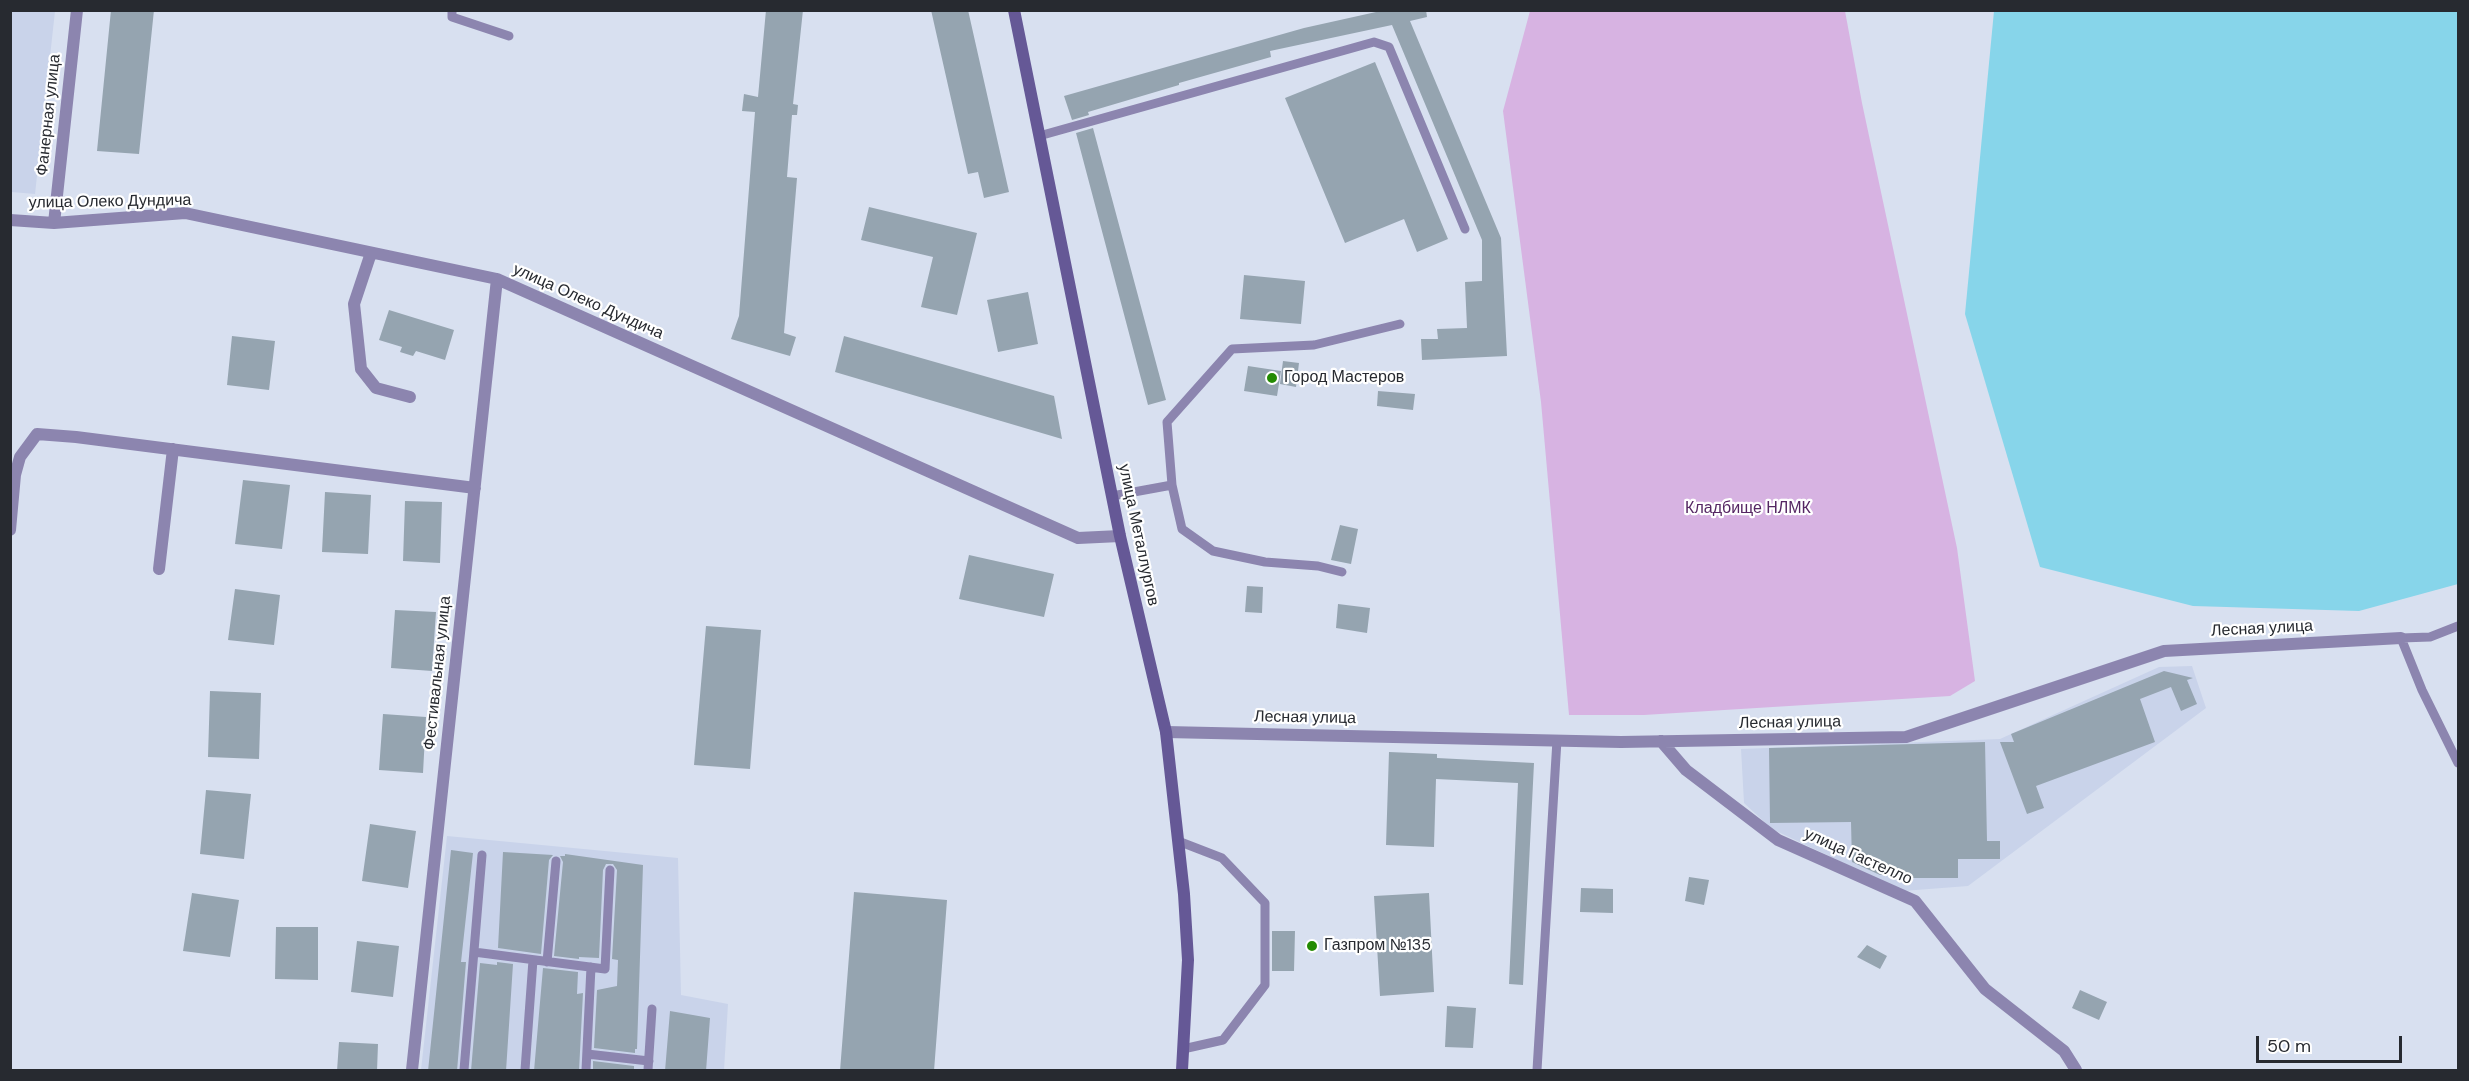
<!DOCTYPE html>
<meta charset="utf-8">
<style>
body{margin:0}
#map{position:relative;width:2469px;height:1081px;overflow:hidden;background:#d8e0f0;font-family:"DM Sans",sans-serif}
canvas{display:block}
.frame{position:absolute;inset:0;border:12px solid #272a30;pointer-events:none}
.scale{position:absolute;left:2256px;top:1036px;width:146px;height:27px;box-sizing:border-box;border:3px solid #272a30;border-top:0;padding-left:8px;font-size:18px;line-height:21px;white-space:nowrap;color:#272a30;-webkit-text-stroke:4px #fff;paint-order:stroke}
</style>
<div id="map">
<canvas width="2469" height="1081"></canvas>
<div class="frame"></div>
<div class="scale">50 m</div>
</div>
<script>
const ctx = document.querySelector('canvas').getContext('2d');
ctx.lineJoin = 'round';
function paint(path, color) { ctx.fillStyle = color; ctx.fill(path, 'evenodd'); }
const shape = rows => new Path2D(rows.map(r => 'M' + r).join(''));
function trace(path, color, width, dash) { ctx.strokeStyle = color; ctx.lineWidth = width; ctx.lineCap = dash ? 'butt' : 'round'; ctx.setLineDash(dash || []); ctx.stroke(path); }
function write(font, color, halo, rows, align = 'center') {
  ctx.font = font + ' "DM Sans",sans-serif'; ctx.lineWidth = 4.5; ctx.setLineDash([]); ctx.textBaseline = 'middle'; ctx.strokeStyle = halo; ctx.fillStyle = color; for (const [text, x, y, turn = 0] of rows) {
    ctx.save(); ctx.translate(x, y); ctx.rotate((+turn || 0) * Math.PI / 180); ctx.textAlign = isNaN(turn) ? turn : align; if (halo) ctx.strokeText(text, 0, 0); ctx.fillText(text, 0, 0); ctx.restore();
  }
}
paint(shape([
 [10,11,55,11,35,194,11,192],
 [2192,666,2206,708,1968,886,1903,891,1772,829,1744,803,1741,749,2000,739,2159,667],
 [447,836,678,858,681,995,728,1004,724,1070,421,1070]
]), '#c9d3ea');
paint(shape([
 [1530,11,1845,11,1862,103,1957,548,1975,681,1950,696,1644,715,1569,715,1541,402,1503,111]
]), '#d7b3e2');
paint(shape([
 [1994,11,2458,11,2458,584,2359,611,2193,606,2040,567,1965,314]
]), '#87d5ea');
paint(shape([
 [111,10,154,10,139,154,97,151],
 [766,10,803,10,793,104,798,105,797,115,792,115,787,177,797,178,784,333,796,337,790,356,731,339,739,316,755,112,742,111,744,94,758,97],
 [931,10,968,10,1009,192,984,198,978,172,968,174],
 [1385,10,1426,10,1427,17,1410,21,1501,238,1507,356,1422,360,1421,339,1438,339,1437,329,1467,328,1465,282,1482,281,1482,240,1392,25,1270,51,1271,57,1179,83,1179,85,1088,112,1089,115,1072,120,1064,96,1304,28],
 [1375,62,1448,239,1417,252,1404,219,1345,243,1285,98],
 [1093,128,1166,400,1148,405,1076,133],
 [869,207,977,233,957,315,921,307,933,257,861,240],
 [1244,275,1305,281,1301,324,1240,319],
 [1028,292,1038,344,998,352,987,300],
 [389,310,454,330,445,360,416,351,413,356,400,352,402,347,379,340],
 [232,336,275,341,269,390,227,385],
 [844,336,1054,396,1062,439,835,372],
 [1283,361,1299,363,1296,387,1280,384],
 [1248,366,1281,371,1277,396,1244,391],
 [1378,391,1415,394,1413,410,1377,406],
 [243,480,290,485,282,549,235,544],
 [325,492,371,495,368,554,322,552],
 [405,501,442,502,440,563,403,561],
 [1340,525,1358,529,1351,564,1331,560],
 [969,555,1054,574,1044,617,959,599],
 [1247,586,1263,587,1262,613,1245,612],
 [235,589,280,595,274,645,228,640],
 [1338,604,1370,608,1367,633,1336,628],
 [395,610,436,612,432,671,391,668],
 [706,626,761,630,750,769,694,765],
 [2164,671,2193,678,2187,680,2197,704,2181,711,2171,687,2140,699,2155,742,2036,786,2044,808,2027,814,2000,742,2014,742,2011,734],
 [210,691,261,693,259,759,208,757],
 [383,714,426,717,423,773,379,770],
 [1985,742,1987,841,2000,841,2000,859,1958,859,1958,878,1900,878,1900,875,1880,875,1852,862,1851,822,1770,823,1769,748],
 [1389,752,1437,754,1437,758,1534,763,1523,985,1509,984,1518,783,1436,779,1434,847,1386,845],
 [206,790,251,794,244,859,200,854],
 [370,824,416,831,408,888,362,881],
 [451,850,473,853,461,962,466,962,457,1071,428,1071],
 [503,852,553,855,549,860,541,954,498,948],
 [565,854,643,865,637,1049,635,1049,635,1053,594,1048,597,990,617,986,618,960,612,959,617,870,613,864,606,864,603,870,599,958,579,957,579,959,554,956,563,862,560,856,565,856],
 [1689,877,1709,880,1704,905,1685,901],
 [1581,888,1613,889,1613,913,1580,912],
 [854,892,947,900,934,1071,840,1071],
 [192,893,239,900,230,957,183,951],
 [1429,893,1434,992,1380,996,1374,896],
 [276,927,318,927,318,980,275,979],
 [1272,931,1295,931,1294,971,1272,971],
 [357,941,399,946,393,997,351,992],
 [1867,945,1887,956,1880,969,1857,957],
 [497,962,513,964,506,1071,471,1071,480,963,497,965],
 [543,968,578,972,577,994,583,993,579,1071,534,1071],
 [2080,990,2107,1002,2099,1020,2072,1008],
 [1447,1006,1476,1008,1473,1048,1445,1047],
 [670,1011,710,1018,706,1071,665,1071],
 [339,1042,378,1044,377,1071,337,1071],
 [593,1061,634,1066,634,1071,593,1071]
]), '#95a4b0');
trace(shape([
 [452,10,452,17,509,36],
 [1039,136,1374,42,1389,47,1465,229],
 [1172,485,1182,529,1213,551,1265,562,1318,566,1342,572],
 [1112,496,1172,485,1167,422,1232,349,1314,345,1400,324],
 [2458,626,2430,637,2401,638,2422,690,2458,763],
 [1178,841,1222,858,1265,903,1265,985,1223,1040,1183,1049],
 [474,952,605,969,610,870],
 [547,962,556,861],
 [587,1054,649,1061],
 [464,1070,482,855],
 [525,1070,533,960],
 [586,1070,591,967],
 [648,1070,652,1009],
 [1537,1070,1557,740]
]), '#8c85af', 9);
trace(shape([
 [10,220,54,223,185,213,497,279,1078,538,1120,536],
 [54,223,77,10],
 [371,253,354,304,361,369,376,388,410,397],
 [10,530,15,475,20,457,37,434,76,437,475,488],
 [159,569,173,449],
 [1166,732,1621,742,1906,737,2164,651,2401,638],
 [1661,741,1686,770,1778,840,1915,901,1985,989,2064,1051,2076,1070],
 [412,1070,497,279]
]), '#8c85af', 12);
trace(shape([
 [1014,10,1120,536,1166,732,1184,894,1188,960,1182,1070]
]), '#655896', 12);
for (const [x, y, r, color] of [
 [1272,378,6,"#248b03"],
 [1312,946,6,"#248b03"]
]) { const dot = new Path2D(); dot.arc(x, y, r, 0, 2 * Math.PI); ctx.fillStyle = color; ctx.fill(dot); trace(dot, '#fff', 2); }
write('16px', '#272a30', '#fff', [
 ["Фанерная улица",49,115,-84],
 ["улица Олеко Дундича",110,202,-1],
 ["улица Олеко Дундича",588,302,24],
 ["улица Металлургов",1138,535,78],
 ["Лесная улица",2262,629,-3],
 ["Фестивальная улица",438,673,-84],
 ["Лесная улица",1305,718,1],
 ["Лесная улица",1790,723,-1],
 ["улица Гастелло",1858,857,24]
]);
write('16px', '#272a30', '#fff', [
 ["Город Мастеров",1284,378],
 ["Газпром №135",1324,946]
], 'left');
write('16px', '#552663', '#fff', [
 ["Кладбище НЛМК",1748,509]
]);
</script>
